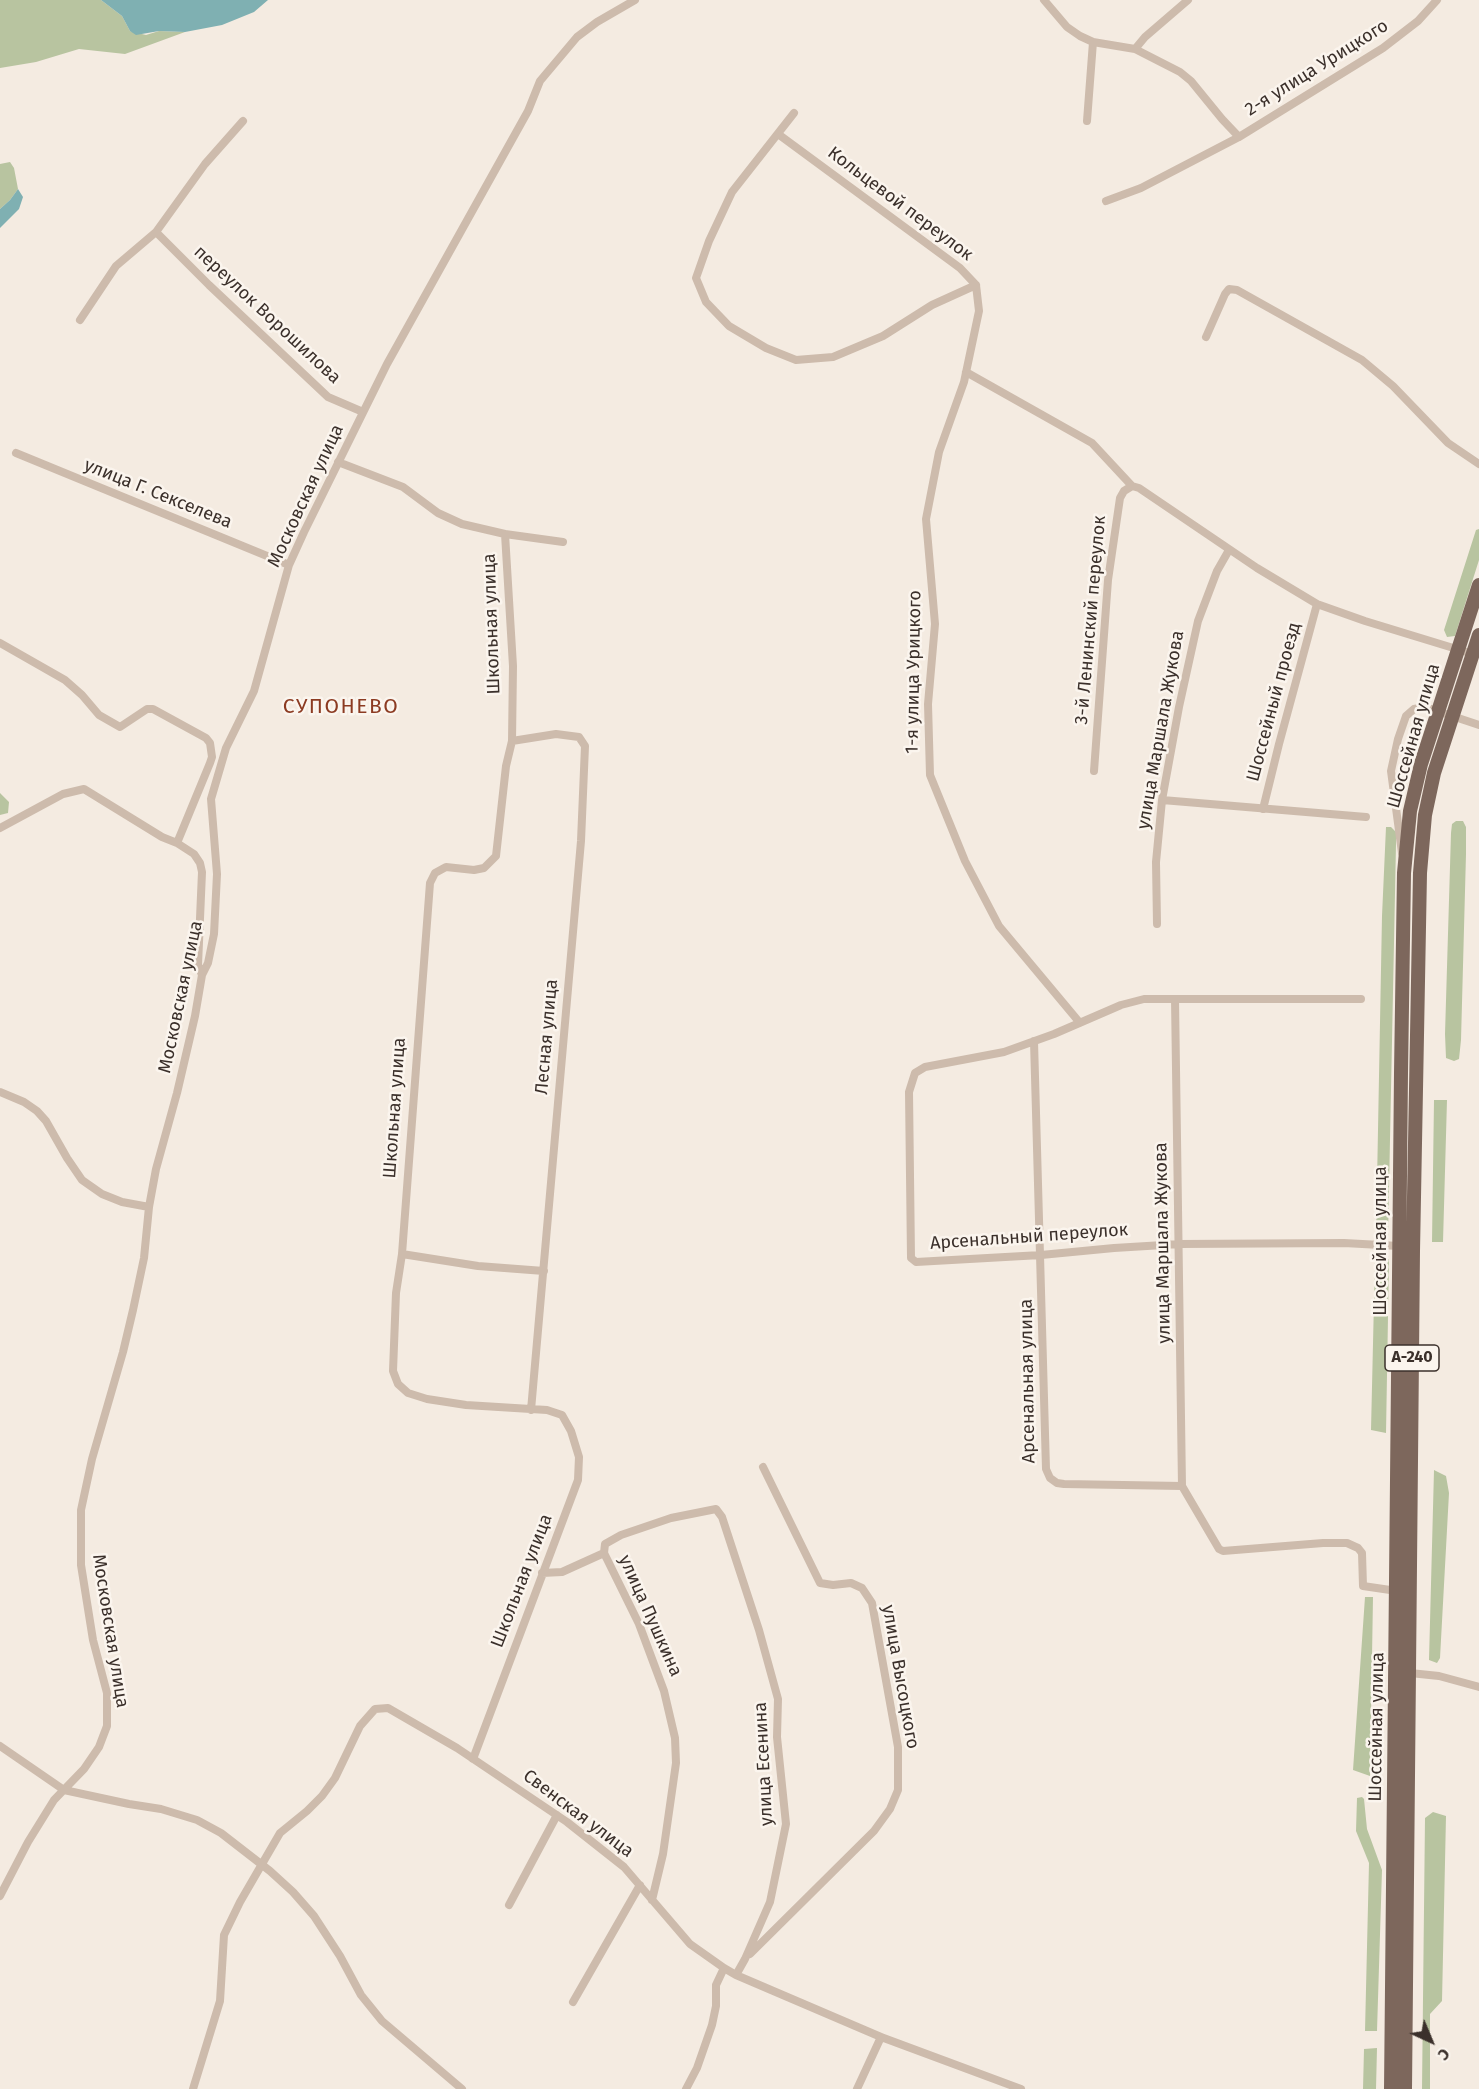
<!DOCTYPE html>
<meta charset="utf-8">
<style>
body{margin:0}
#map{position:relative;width:1479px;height:2089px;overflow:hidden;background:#f4ebe1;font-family:"Fira Sans",sans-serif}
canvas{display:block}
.north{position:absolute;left:1401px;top:2011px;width:60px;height:60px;-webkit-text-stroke:4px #fbf5ee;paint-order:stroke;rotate:136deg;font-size:16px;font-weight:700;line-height:24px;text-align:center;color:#3b302b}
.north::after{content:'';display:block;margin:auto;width:21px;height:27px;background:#3b302b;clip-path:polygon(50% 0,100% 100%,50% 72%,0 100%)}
</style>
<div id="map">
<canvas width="1479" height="2089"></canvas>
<div class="north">С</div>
</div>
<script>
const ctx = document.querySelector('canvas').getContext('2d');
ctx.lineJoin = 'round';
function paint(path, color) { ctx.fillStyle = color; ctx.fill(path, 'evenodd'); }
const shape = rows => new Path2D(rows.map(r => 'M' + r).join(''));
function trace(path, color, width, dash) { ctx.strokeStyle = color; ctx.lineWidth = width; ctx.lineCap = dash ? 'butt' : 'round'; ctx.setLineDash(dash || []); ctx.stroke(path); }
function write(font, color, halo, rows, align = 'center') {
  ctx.font = font + ' "Fira Sans",sans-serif'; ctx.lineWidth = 5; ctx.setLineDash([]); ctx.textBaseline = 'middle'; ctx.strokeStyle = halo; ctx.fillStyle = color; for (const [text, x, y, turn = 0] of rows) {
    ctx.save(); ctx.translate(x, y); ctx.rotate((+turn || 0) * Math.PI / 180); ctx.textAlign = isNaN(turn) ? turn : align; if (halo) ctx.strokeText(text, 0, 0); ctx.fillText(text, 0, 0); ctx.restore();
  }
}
paint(shape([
 [0,0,101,0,122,16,130,31,146,35,159,31,185,32,125,54,79,49,36,62,0,68],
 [10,162,14,168,18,189,10,200,0,209,0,164],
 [1479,529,1479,560,1455,636,1447,637,1444,630,1476,530],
 [0,793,9,802,8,813,0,815],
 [1456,821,1463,821,1466,827,1466,854,1461,1040,1459,1059,1454,1061,1446,1058,1445,1034,1451,833,1452,824],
 [1386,827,1391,827,1396,832,1396,844,1388,1238,1376,1236,1382,916],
 [1434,1100,1447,1100,1443,1242,1432,1242],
 [1375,1257,1389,1259,1386,1433,1371,1430],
 [1434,1470,1446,1476,1449,1493,1440,1658,1437,1663,1429,1660],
 [1365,1597,1373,1597,1370,1776,1353,1770],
 [1362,1797,1364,1799,1367,1829,1382,1870,1377,2031,1365,2031,1369,1863,1356,1831,1357,1798],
 [1433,1812,1446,1816,1442,2001,1430,2014,1430,2089,1422,2089,1425,1818],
 [1377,2048,1376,2089,1363,2089,1364,2049]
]), '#b8c4a0');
paint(shape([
 [101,0,268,0,254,12,222,25,185,32,159,31,136,35,130,31,122,16],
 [18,189,23,197,19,209,0,228,0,209,10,200]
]), '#7fb0b2');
trace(shape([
 [1044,0,1067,27,1080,36,1093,42,1135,49,1180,72,1191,81,1222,119,1239,137],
 [1135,49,1145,37,1188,0],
 [794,113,732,192,709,241,696,278,706,302,729,326,766,348,796,360,833,357,883,336,932,305,976,285],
 [1087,121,1093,42],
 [778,134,960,268,976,285],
 [1106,201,1141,188,1239,137,1383,48,1418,21,1437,0],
 [156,232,209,285,328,397,363,412],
 [976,285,979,311,964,382,939,452,926,519,935,624,928,704,930,775,965,861,999,926,1080,1023],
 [80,320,116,266,156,232,205,164,243,121],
 [1206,337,1225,294,1229,289,1237,290,1362,360,1393,386,1448,443,1479,464],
 [966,372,1092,443,1132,486],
 [16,453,289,565],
 [338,462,403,487,438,513,462,524,505,534,513,666,512,741,506,766,496,856,484,868,474,870,446,867,435,873,430,883,402,1254,396,1293,393,1371,398,1384,408,1393,427,1399,466,1405,547,1410,562,1415,571,1431,579,1457,578,1480,473,1759],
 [505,534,563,542],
 [0,643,65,680,82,695,99,715,120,727,147,709,153,709,206,738,210,743,212,757,210,763,177,843,194,854,200,863,202,872,198,965,202,975],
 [512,741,556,734,579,737,585,746,581,841,531,1410],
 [1094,771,1108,580,1120,498,1124,491,1132,486,1139,488,1257,568,1317,604,1365,621,1473,654],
 [1162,800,1366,817],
 [1263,809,1279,744,1317,604],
 [0,828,63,794,84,789,162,837,177,843],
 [1402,853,1391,771,1398,739,1406,716,1414,709,1425,707,1479,725],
 [1157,924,1156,862,1162,800,1179,707,1198,621,1217,571,1229,550],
 [1175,999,1182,1486],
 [1361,999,1144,999,1121,1005,1054,1034,1004,1052,925,1067,915,1073,909,1092,911,1258,916,1262,1041,1255,1114,1248,1180,1244,1344,1243,1399,1246],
 [1034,1041,1046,1469,1050,1478,1057,1483,1064,1484,1182,1486,1219,1549,1223,1551,1323,1543,1347,1543,1358,1548,1362,1553,1363,1586,1397,1591],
 [0,1092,24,1102,37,1111,46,1121,67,1158,82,1180,102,1194,122,1202,149,1207],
 [402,1254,478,1266,544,1271],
 [604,1553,605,1544,621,1535,671,1518,716,1509,722,1517,759,1630,778,1699,777,1737,786,1824,770,1902,745,1959,736,1975],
 [542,1573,562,1572,604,1553,639,1624,664,1691,675,1738,676,1763,663,1854,652,1900],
 [1410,1673,1439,1676,1479,1687],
 [0,1746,64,1790,129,1804,161,1809,197,1820,221,1833,270,1871,293,1892,314,1916,340,1956,361,1995,382,2021,462,2089],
 [0,1896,28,1842,54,1800,84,1769,99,1747,107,1726,107,1693,93,1640,81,1565,81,1510,92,1459,123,1352,133,1310,144,1258,149,1207,156,1169,177,1093,195,1016,202,975,208,963,214,934,217,874,211,799,226,748,254,691,289,565,304,532,387,364,528,111,540,81,577,37,597,22,635,0],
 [509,1905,557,1815],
 [750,1954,874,1831,890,1809,898,1790,898,1747,872,1603,862,1588,851,1583,833,1585,820,1583,763,1467],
 [573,2002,640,1885],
 [193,2089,220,2001,224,1935,240,1902,280,1833,307,1811,322,1796,335,1778,360,1726,375,1709,388,1708,457,1748,567,1822,624,1867,690,1944,724,1968,736,1975,881,2037,1021,2089],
 [686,2089,697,2068,712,2025,716,2006,716,1985,724,1968],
 [857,2089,881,2037]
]), '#cdbbac', 8);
trace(shape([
 [1391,2089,1401,1073,1404,873,1410,811,1421,764,1479,585],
 [1405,2089,1413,1251,1420,873,1425,815,1434,773,1479,635]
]), '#7d675c', 14);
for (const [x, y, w] of [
 [1412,1358,54]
]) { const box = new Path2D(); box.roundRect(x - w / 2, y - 13, w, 26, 4.5); ctx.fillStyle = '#fbf5ee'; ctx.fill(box); trace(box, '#3b302b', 1.5); }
write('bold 16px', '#3b302b', null, [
 ["А-240",1412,1358]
]);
write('18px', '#3b302b', '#fbf5ee', [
 ["2-я улица Урицкого",1317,68,-32],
 ["Кольцевой переулок",900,204,37],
 ["переулок Ворошилова",267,315,43],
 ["улица Г. Секселева",158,494,22],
 ["Московская улица",306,496,-65],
 ["3-й Ленинский переулок",1091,620,-85],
 ["Школьная улица",492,624,-92],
 ["1-я улица Урицкого",914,672,-89],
 ["Шоссейный проезд",1274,702,-75],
 ["улица Маршала Жукова",1161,730,-80],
 ["Шоссейная улица",1414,736,-74],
 ["Московская улица",181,997,-78],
 ["Лесная улица",547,1037,-85],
 ["Школьная улица",395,1108,-86],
 ["Арсенальный переулок",1029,1237,-4],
 ["Шоссейная улица",1381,1241,-90],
 ["улица Маршала Жукова",1163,1243,-91],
 ["Арсенальная улица",1028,1381,-91],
 ["Школьная улица",522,1581,-69],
 ["улица Пушкина",650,1616,66],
 ["Московская улица",110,1631,81],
 ["улица Высоцкого",900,1677,80],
 ["Шоссейная улица",1377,1727,-89],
 ["улица Есенина",764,1764,-93],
 ["Свенская улица",578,1814,37]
]);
ctx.letterSpacing = '1.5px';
write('21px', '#8c3b22', '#fbf5ee', [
 ["СУПОНЕВО",341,707]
]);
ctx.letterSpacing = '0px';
</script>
